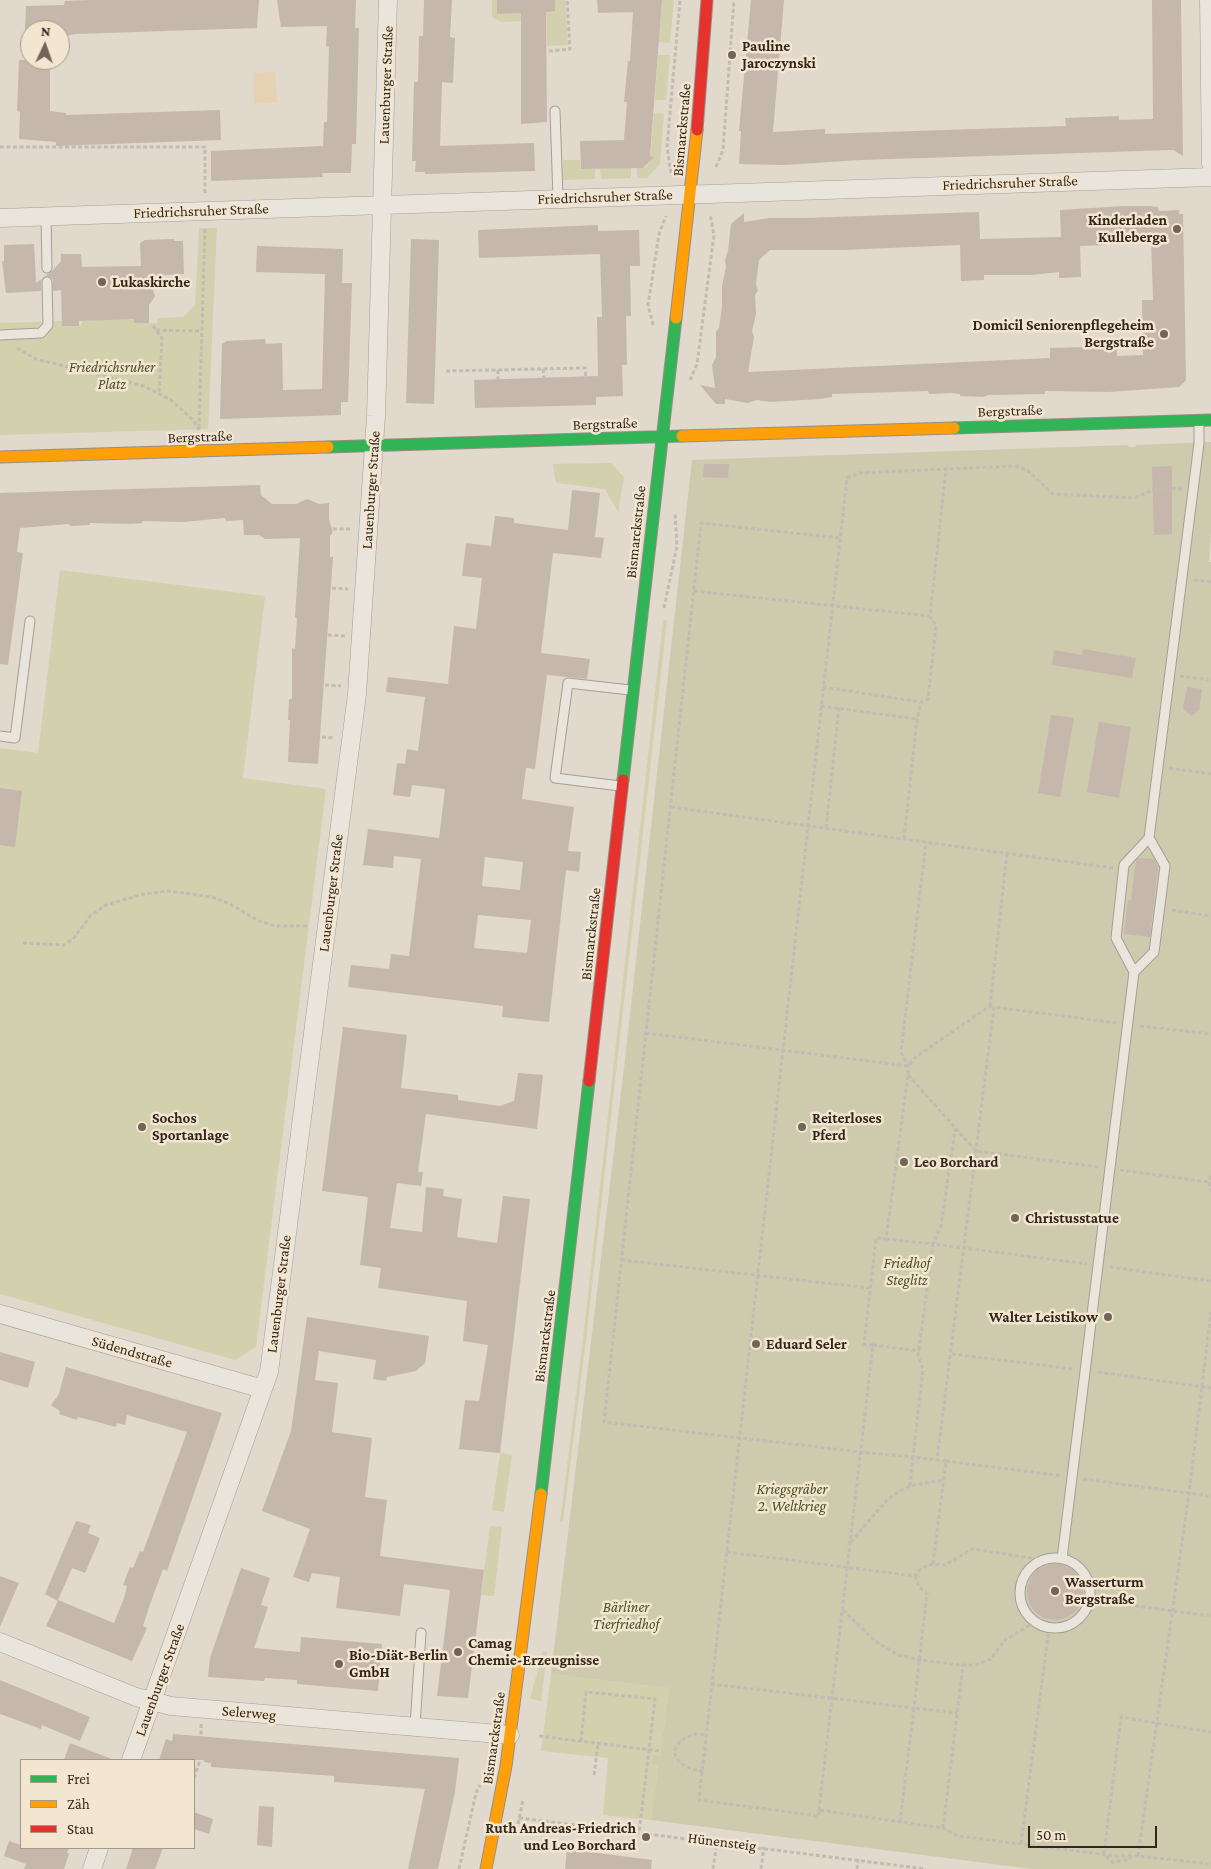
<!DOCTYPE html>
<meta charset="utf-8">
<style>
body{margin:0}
#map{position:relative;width:1211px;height:1869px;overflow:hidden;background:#e1d9cb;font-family:"Crimson Pro",serif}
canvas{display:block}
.legend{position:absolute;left:20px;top:1759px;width:175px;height:90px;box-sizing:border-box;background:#f3e6d0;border:1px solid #a79988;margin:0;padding:6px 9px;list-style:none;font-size:15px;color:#34261d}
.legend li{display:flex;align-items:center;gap:10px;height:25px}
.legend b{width:25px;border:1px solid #a79988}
.north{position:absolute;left:20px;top:20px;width:50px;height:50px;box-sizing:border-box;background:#f3e6d0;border:1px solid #a79988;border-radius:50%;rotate:3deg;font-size:14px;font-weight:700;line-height:20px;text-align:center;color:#34261d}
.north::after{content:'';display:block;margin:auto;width:18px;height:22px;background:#71655a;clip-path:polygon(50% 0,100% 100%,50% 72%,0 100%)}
.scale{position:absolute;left:1028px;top:1826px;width:129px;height:22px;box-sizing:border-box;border:2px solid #34261d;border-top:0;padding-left:6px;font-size:15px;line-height:18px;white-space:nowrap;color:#34261d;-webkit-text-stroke:4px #f3e6d0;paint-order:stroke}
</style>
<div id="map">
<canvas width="1211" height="1869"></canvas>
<ul class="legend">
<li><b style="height:6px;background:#30b455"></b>Frei</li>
<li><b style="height:6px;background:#ff9f0a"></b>Zäh</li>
<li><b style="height:6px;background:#e5322d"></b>Stau</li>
</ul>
<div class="north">N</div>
<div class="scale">50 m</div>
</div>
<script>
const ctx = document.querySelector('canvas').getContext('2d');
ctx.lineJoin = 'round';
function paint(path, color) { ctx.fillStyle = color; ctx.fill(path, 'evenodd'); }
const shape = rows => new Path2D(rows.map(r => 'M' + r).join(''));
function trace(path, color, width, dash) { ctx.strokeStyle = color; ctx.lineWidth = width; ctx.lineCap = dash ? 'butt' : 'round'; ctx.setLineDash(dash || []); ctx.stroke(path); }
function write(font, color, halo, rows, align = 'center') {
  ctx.font = font + ' "Crimson Pro",serif'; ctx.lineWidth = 5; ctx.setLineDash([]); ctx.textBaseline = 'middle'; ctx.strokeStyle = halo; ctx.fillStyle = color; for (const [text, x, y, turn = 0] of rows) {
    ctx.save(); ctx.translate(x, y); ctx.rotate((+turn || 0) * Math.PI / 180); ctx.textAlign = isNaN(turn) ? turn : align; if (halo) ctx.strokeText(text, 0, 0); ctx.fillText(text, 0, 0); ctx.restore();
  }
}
paint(shape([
 [492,0,497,0,497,14,523,13,523,21,502,22,492,17],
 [546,0,565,0,568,45,547,46],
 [662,0,674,0,670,42,668,43,659,42],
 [658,55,670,55,666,100,655,100],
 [654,113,664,114,660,164,647,178,637,178,637,168,646,167,650,162],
 [563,160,580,160,581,169,595,169,595,179,563,180],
 [631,168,631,178,601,179,600,169],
 [199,228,217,228,208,429,0,435,0,323,64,321,64,326,81,326,82,321,136,318,137,323,157,323,157,318,183,317,195,305],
 [611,463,624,477,618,512,605,489,557,483,555,480,553,464],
 [60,570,265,596,243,778,326,789,256,1347,235,1360,0,1294,0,748,38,753],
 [663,620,667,620,586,1340,563,1522,560,1522,583,1339],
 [500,1453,512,1455,504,1512,492,1510],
 [490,1526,502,1527,494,1596,481,1595],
 [543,1651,547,1652,541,1701,530,1699],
 [551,1674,669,1688,660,1756,653,1756,652,1764,658,1765,651,1820,603,1815,608,1758,541,1751]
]), '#d3d0ae');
paint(shape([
 [275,72,277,102,254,104,253,73]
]), '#e4d2b3');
paint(shape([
 [1211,442,1211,533,1209,562,1211,562,1211,1869,1032,1869,651,1820,658,1766,652,1764,653,1755,660,1756,669,1688,551,1674,624,1068,692,460,1128,445,1129,447,1135,447,1136,445]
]), '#cdcaad');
paint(shape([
 [90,0,259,0,257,28,75,34,60,37,60,30,25,30,26,6,64,5,65,1],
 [277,0,356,0,355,28,359,28,356,144,352,144,351,173,322,173,323,177,211,181,211,151,323,146,324,122,327,122,329,47,326,46,327,26,281,27],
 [424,0,452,0,450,37,455,38,453,83,442,82,440,146,534,143,535,171,425,174,425,172,415,172,416,161,412,161,414,82,418,82,419,36,423,36],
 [497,0,555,0,555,11,546,12,547,122,521,124,521,13,497,14],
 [597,0,662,0,650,156,654,157,643,168,581,169,580,141,624,140,627,102,624,102,628,61,630,61,633,12,598,13],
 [751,0,784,0,773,132,825,129,825,134,1066,126,1065,118,1119,116,1119,120,1153,119,1152,0,1181,0,1183,156,1173,150,861,160,783,165,739,164,741,131,739,131],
 [19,60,50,60,50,111,66,113,66,115,220,110,221,140,56,146,56,142,19,139,20,112,17,111],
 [1124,206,1149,206,1158,207,1159,211,1179,210,1179,214,1183,214,1186,380,1179,387,1108,392,1045,391,1045,394,988,395,984,397,960,396,960,394,951,393,929,394,928,391,832,394,832,397,820,399,770,402,757,400,748,403,725,399,725,404,716,404,700,385,715,388,712,365,716,357,716,332,719,328,722,307,722,286,726,267,725,260,728,251,731,224,744,213,744,222,769,218,804,218,979,212,980,239,1061,237,1060,210],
 [1151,238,1153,300,1142,300,1143,355,1117,356,1117,346,1050,348,1050,358,748,372,754,337,752,331,756,314,755,295,758,290,756,285,759,260,770,250,843,250,960,245,961,281,984,280,984,275,1032,275,1059,272,1059,278,1081,277,1080,246,1106,245,1106,240],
 [598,225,598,231,639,230,640,266,630,266,631,316,626,316,627,365,622,365,623,396,596,397,596,405,475,408,474,380,598,376,597,317,602,317,600,254,479,258,478,230],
 [174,239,174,241,183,241,184,274,148,276,155,296,149,305,149,323,134,323,134,319,79,321,79,326,62,326,61,290,53,291,53,279,47,276,41,279,41,291,6,293,2,261,4,261,4,245,34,244,36,283,52,271,61,261,61,254,81,254,82,267,141,266,140,243,145,240],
 [411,239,439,240,434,404,406,403],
 [257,246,343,249,342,283,352,283,348,402,341,402,341,415,220,419,222,344,227,341,265,339,266,344,282,343,283,390,322,389,325,274,256,272],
 [704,464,729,464,728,478,703,477],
 [1172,466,1172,534,1154,535,1152,467],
 [260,485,261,495,272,504,296,504,307,499,319,504,329,503,329,520,333,532,330,536,330,557,333,557,318,764,288,762,290,720,288,720,289,699,292,699,292,648,295,649,297,618,295,617,300,538,265,539,259,535,244,535,243,520,226,521,225,518,183,522,142,521,142,523,131,524,90,523,90,525,70,526,69,524,20,528,17,552,23,553,8,665,0,664,0,493],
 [572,490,600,493,595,537,604,538,601,558,553,553,541,653,590,659,587,679,547,675,535,769,526,768,522,799,574,807,568,851,581,852,579,872,566,870,549,1022,502,1017,503,1006,348,987,351,965,389,969,391,954,409,956,421,859,394,856,393,868,363,865,368,829,439,838,445,789,412,785,410,797,393,795,397,763,405,764,407,749,418,751,425,697,386,692,388,677,448,684,454,626,476,629,482,578,462,576,466,543,491,546,495,516,514,518,514,523,568,530],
 [485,857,523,862,520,890,482,886],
 [478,915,531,920,527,953,474,948],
 [1083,649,1136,658,1132,678,1052,665,1054,650,1082,655],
 [1187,687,1202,689,1199,710,1191,716,1183,708],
 [1051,715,1074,718,1060,797,1038,793],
 [1099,722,1131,727,1119,798,1087,792],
 [0,788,22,791,15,847,0,845],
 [1139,858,1154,859,1158,866,1150,937,1124,934,1128,900,1131,900,1136,861],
 [343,1027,407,1035,401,1088,458,1095,458,1100,500,1106,514,1101,518,1073,543,1075,537,1129,426,1114,418,1172,423,1172,421,1186,397,1183,390,1228,422,1232,426,1187,444,1189,443,1196,462,1199,457,1237,497,1243,503,1196,530,1199,500,1453,459,1449,465,1400,479,1401,488,1345,463,1341,467,1301,378,1288,381,1268,360,1265,368,1197,322,1191],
 [307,1317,429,1336,425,1363,416,1371,387,1377,386,1381,373,1379,376,1360,319,1351,315,1380,338,1383,332,1432,372,1438,365,1497,387,1500,380,1556,484,1570,468,1698,437,1696,450,1590,404,1584,400,1616,336,1608,340,1577,312,1573,309,1582,293,1577,310,1529,262,1511,291,1431],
 [0,1352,35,1362,28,1388,0,1380],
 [66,1367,222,1413,167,1571,163,1569,149,1607,143,1626,147,1628,132,1661,46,1626,58,1601,45,1594,76,1521,91,1525,88,1533,100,1538,85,1573,72,1568,58,1600,114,1623,124,1598,127,1586,123,1585,130,1567,133,1568,140,1551,143,1552,187,1432,127,1415,125,1425,117,1423,116,1427,78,1417,77,1420,59,1414,60,1411,51,1405,59,1394],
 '1027 1592a28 28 0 1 1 56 0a28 28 0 1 1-56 0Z',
 [241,1568,270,1578,261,1605,268,1607,254,1648,300,1652,301,1637,382,1644,378,1691,297,1684,297,1680,265,1678,264,1681,208,1677,210,1658],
 [0,1576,19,1583,0,1627],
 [0,1680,90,1717,80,1741,42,1725,41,1729,0,1714],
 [173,1734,459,1758,455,1792,438,1869,408,1869,425,1789,334,1782,334,1776,211,1767,211,1763,204,1762,204,1760,159,1760,166,1739,172,1741],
 [70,1743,112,1759,112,1760,64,1760],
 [259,1806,274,1807,272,1847,257,1845],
 [194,1812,213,1819,209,1834,194,1829],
 [9,1841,21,1845,21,1848,69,1848,67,1853,69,1854,64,1869,24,1869,26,1864,4,1856],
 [133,1848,163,1848,155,1869,126,1869],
 [567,1849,652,1860,651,1869,565,1869]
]), '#c5b7ac');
const lane = shape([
 [555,111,558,198],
 [46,217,47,268],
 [0,335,41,333,48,325,47,282],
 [0,736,15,738,30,621],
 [620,786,555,778,568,683,630,690],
 [1134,972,1116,938,1124,865,1149,838],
 '1020 1593a35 35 0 1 1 70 0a35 35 0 1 1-70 0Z',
 [1062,1559,1134,972,1154,952,1165,866,1149,838,1199,443,1199,422],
 [415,1726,421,1633]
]);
const street = shape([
 [1209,0,1211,164],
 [0,218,1211,177],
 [0,1314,263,1389],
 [0,1642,136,1697,171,1706,510,1735],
 [131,1760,269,1372,357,694,376,416,388,0],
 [92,1869,99,1848]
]);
const fast = shape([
 [954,428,1211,420],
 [328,447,682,436],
 [623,780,676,318],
 [541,1494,589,1081]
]);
const slow = shape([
 [676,318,697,130],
 [682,436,954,428],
 [0,457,328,447],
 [486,1869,506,1766,541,1494]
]);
const jam = shape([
 [697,130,707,0],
 [589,1081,623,780]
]);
trace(lane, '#a69e95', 11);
trace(street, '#a69e95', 19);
trace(fast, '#968e84', 13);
trace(slow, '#968e84', 13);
trace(jam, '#968e84', 13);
trace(shape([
 [549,51,570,49,567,0],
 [0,147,205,147,205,195],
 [716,167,723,150,734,0],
 [671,173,667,147,680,0],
 [653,325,648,305,659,234,666,216],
 [153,326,162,338,159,394],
 [156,330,202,331],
 [17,348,36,359,144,386,171,400,193,420,199,430],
 [543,369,544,378],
 [498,370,498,379],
 [446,371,585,368,586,379],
 [690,380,697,364,714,235,710,214],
 [199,428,205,227],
 [1182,489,1157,488,1135,498,1053,494,1027,470,1015,466,859,473,847,478,699,1800,819,1816,819,1810,943,1828,958,1836,1116,1856,1138,1856,1211,1864],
 [333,529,352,529],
 [839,538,701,523,604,1422,860,1452,913,1457,923,1369,918,1356,933,1244,1087,1264],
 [1194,580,1211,582],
 [332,588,348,589],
 [694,591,930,616],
 [664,608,677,546,675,513],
 [328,635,345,636],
 [1180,676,1211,680],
 [325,685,341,686],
 [823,687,921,702],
 [821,706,917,719],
 [322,737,335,738],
 [1169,768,1211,774],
 [671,807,1113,868],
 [826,828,839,708],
 [904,839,917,719,921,702,928,699,936,626,930,616,946,469],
 [1172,910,1211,916],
 [23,943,64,945,73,939,91,915,106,905,144,894,168,891,212,897,230,904,259,921,275,926,308,926],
 [990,1006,1007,853],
 [1140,1026,1211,1034],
 [646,1033,908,1066,916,1057,990,1006,994,1007],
 [908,1075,976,1151,1099,1167],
 [1120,1170,1209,1182],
 [1211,1176,1209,1182,1211,1192],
 [886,1239,933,1244,941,1226,955,1130],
 [621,1260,870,1288],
 [1110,1267,1211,1281],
 [873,1345,919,1351],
 [952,1354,1074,1369],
 [1098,1372,1211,1388],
 [946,1461,1062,1476],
 [1083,1479,1211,1496],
 [910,1486,913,1457,937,1460],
 [851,1542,886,1501,900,1491,910,1486,943,1480],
 [727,1552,915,1576,921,1568,933,1564,945,1565,973,1549,1044,1560],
 [933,1564,946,1461,937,1460,994,1007,1116,1023],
 [1090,1600,1211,1616],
 [843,1610,875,1641,899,1655,920,1660,963,1665,976,1665,991,1659,1005,1640,1035,1622],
 [711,1684,914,1708,927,1593,919,1587,915,1576],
 [201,1724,201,1737],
 [539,1736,660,1751],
 [581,1741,586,1692,655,1699,639,1833],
 [703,1772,689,1768,679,1762,674,1752,680,1741,694,1734,707,1735],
 [594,1775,598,1743],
 [194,1778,201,1757],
 [819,1810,873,1345,864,1344,876,1238,886,1239,908,1075,908,1066,901,1052,926,842],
 [519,1818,926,1869],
 [900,1822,914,1708,957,1713],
 [518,1824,523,1799],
 [943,1828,963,1665],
 [1021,1844,1049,1628],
 [1132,1856,1128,1860,1112,1862,1104,1854,1121,1717,1211,1732],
 [1138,1856,1189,1493,1211,1312],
 [459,1869,476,1793,480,1785],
 [713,1869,717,1842],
 [761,1869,764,1847],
 [857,1869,858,1859]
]), '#c2bbb3', 3, [4, 2.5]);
trace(lane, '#eae5dc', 9);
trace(street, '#eae5dc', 18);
trace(fast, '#30b455', 11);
trace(slow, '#ff9f0a', 11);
trace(jam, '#e5322d', 11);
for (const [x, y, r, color] of [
 [732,55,5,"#71655a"],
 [1177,229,5,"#71655a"],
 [102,282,5,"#71655a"],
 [1164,334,5,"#71655a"],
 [142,1127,5,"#71655a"],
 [802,1127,5,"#71655a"],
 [904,1162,5,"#71655a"],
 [1015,1218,5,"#71655a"],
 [1108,1317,5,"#71655a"],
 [756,1344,5,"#71655a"],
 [1055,1591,5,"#71655a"],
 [458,1652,5,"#71655a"],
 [339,1664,5,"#71655a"],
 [646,1837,5,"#71655a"]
]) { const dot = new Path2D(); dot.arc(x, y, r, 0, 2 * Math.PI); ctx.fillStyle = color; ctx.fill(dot); trace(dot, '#f3e6d0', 2); }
write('bold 15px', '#34261d', '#f3e6d0', [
 ["Pauline",742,46],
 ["Jaroczynski",742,63],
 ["Kinderladen",1167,220,"right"],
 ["Kulleberga",1167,237,"right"],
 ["Lukaskirche",112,282],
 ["Domicil Seniorenpflegeheim",1154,325,"right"],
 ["Bergstraße",1154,342,"right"],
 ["Sochos",152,1118],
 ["Sportanlage",152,1135],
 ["Reiterloses",812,1118],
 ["Pferd",812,1135],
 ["Leo Borchard",914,1162],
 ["Christusstatue",1025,1218],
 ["Walter Leistikow",1098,1317,"right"],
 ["Eduard Seler",766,1344],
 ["Wasserturm",1065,1582],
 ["Bergstraße",1065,1599],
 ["Camag",468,1643],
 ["Chemie-Erzeugnisse",468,1660],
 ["Bio-Diät-Berlin",349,1655],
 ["GmbH",349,1672],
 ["Ruth Andreas-Friedrich",636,1828,"right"],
 ["und Leo Borchard",636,1845,"right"]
], 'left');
write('15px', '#34261d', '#f3e6d0', [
 ["Lauenburger Straße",386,85,-88],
 ["Bismarckstraße",682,130,-85],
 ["Friedrichsruher Straße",1010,183,-2],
 ["Friedrichsruher Straße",605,197,-2],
 ["Friedrichsruher Straße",201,211,-2],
 ["Bergstraße",1010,411,-2],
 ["Bergstraße",605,424,-2],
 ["Bergstraße",200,437,-2],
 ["Lauenburger Straße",371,490,-86],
 ["Bismarckstraße",636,532,-84],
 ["Lauenburger Straße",331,893,-83],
 ["Bismarckstraße",591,934,-84],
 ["Lauenburger Straße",279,1294,-83],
 ["Bismarckstraße",545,1336,-83],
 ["Südendstraße",132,1352,16],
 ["Lauenburger Straße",160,1680,-70],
 ["Selerweg",249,1713,5],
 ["Bismarckstraße",494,1738,-82],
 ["Hünensteig",722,1842,7]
]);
write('italic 15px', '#494f25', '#f3e6d0', [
 ["Friedrichsruher",112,367],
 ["Platz",112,384],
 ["Friedhof",907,1263],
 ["Steglitz",907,1280],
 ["Kriegsgräber",792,1489],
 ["2. Weltkrieg",792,1506],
 ["Bärliner",626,1607],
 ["Tierfriedhof",626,1624]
]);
</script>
